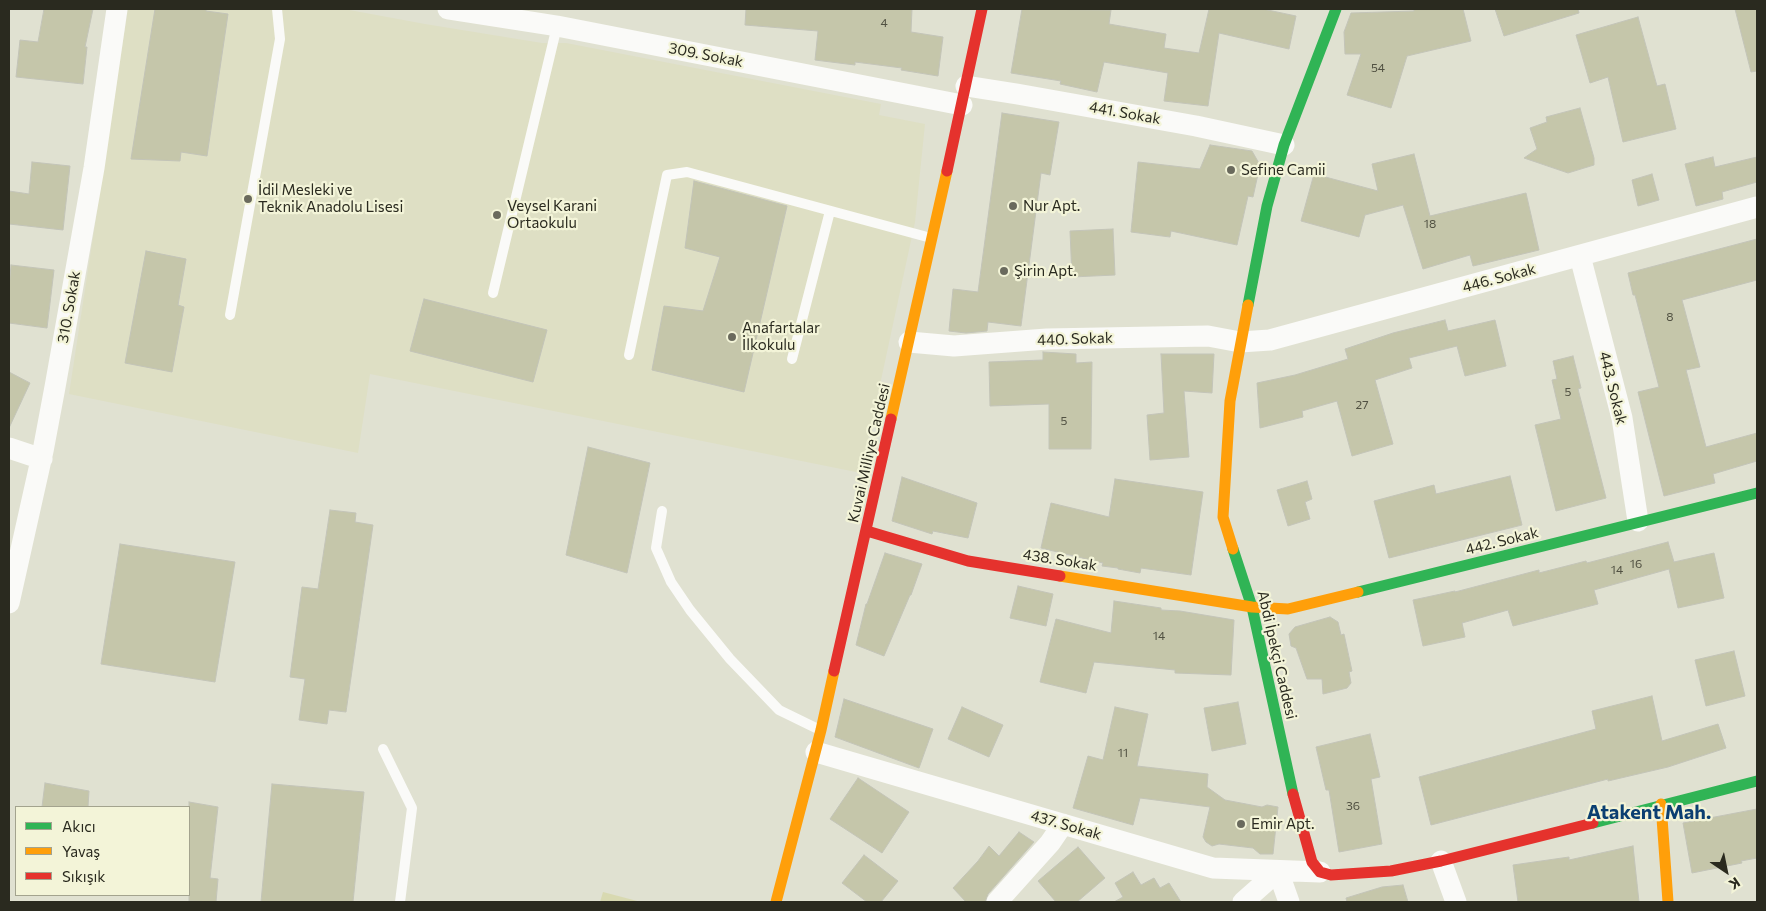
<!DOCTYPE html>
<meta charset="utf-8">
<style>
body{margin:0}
#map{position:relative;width:1766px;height:911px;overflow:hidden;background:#e0e1d1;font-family:Commissioner,sans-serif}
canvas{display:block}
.frame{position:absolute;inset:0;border:10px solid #2a2a1f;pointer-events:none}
.legend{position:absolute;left:15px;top:806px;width:175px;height:90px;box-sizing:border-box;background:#f3f4d8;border:1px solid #a3a38e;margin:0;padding:6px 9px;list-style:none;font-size:15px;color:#2a2a1f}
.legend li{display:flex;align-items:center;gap:10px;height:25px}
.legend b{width:25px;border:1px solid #a3a38e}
.north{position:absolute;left:1701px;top:846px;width:50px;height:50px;-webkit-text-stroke:4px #f3f4d8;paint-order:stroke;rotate:146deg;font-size:14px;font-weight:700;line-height:20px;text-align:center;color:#2a2a1f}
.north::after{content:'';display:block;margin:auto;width:18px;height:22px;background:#2a2a1f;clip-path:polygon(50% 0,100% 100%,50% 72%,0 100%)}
</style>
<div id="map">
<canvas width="1766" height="911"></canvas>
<div class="frame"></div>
<ul class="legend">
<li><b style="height:6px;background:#30b455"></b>Akıcı</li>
<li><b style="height:6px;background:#ff9f0a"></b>Yavaş</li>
<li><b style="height:6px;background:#e5322d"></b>Sıkışık</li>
</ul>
<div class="north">K</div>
</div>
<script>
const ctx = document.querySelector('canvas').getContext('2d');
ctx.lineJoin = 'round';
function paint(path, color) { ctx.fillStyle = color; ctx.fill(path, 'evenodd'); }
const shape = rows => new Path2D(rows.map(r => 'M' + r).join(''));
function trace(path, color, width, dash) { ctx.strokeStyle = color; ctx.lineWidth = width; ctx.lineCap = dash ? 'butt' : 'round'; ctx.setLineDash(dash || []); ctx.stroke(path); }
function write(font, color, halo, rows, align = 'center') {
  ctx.font = font + ' Commissioner,sans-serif'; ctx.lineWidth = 4.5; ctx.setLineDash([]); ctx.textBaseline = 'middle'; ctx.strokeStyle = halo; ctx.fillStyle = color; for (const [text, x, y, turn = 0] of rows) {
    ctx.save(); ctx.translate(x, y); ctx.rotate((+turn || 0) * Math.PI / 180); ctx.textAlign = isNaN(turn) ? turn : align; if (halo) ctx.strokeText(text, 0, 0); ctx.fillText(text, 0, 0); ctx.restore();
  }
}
paint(shape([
 [128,9,344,9,425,24,542,43,566,43,881,104,879,115,925,124,915,222,861,473,370,374,358,453,69,394]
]), '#dedfc4');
paint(shape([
 [603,892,641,902,600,902]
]), '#d8d9b1');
const building = shape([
 [44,9,93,9,85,47,87,47,83,84,16,77,20,40,38,42,44,9],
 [155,9,206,9,206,11,228,14,207,156,181,152,180,161,131,159,155,9],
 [746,9,912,9,911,32,943,37,938,76,901,70,902,68,855,62,855,65,815,60,818,31,745,25,746,9],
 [1022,9,1111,10,1109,24,1166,34,1164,48,1199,53,1209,9,1263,9,1296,16,1289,49,1219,33,1208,106,1164,101,1168,73,1104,62,1097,92,1060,84,1061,81,1011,73,1022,9],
 [1414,9,1463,9,1471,41,1407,56,1391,108,1347,95,1361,54,1345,54,1344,32,1351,13,1414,11,1414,9],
 [1495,9,1578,9,1579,13,1504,36,1495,9],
 [1735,9,1757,9,1757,71,1751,72,1735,9],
 [1638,17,1657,86,1665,84,1676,129,1623,142,1608,77,1590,83,1576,35,1638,17],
 [1580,108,1594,158,1594,165,1568,173,1524,158,1537,149,1530,128,1547,122,1546,117,1580,108],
 [1002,113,1059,122,1050,175,1041,173,1021,326,988,322,987,331,966,333,949,331,953,289,978,292,1002,113],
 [1210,145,1252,151,1260,165,1253,197,1248,196,1237,245,1171,231,1170,237,1131,232,1138,162,1200,169,1210,145],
 [1414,154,1430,216,1526,193,1539,250,1473,266,1470,255,1423,269,1403,205,1365,215,1359,237,1301,221,1314,174,1378,191,1372,164,1414,154],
 [1713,157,1715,167,1757,157,1757,182,1722,192,1723,199,1696,206,1685,164,1713,157],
 [32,162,70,166,63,230,9,224,9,191,29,194,32,162],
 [1652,174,1659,200,1638,206,1632,180,1652,174],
 [694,181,787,206,744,392,652,370,664,306,703,311,720,257,685,248,694,181],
 [1113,229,1115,275,1072,277,1070,231,1113,229],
 [1757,239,1757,280,1682,300,1700,367,1686,370,1706,447,1757,433,1757,461,1713,474,1715,483,1664,496,1638,392,1659,387,1635,295,1633,295,1628,273,1757,239],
 [146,251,186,259,178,305,184,307,172,372,125,363,146,251],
 [11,265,54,270,47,328,9,323,9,287,11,265],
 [424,299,547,330,533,382,410,351,424,299],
 [1445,320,1448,331,1495,320,1506,366,1465,376,1457,346,1409,358,1412,368,1375,380,1393,444,1352,456,1337,401,1302,411,1303,417,1260,428,1257,383,1295,375,1348,359,1345,349,1393,333,1445,320],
 [1043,352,1076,354,1076,363,1092,362,1091,449,1049,449,1049,404,990,406,989,362,1043,360,1043,352],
 [1161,354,1214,354,1212,393,1184,391,1189,457,1150,460,1147,415,1164,413,1161,354],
 [1573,356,1581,388,1578,389,1606,498,1556,511,1535,425,1561,419,1552,380,1557,379,1553,361,1573,356],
 [9,372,30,383,9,428,9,372],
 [588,447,650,463,627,573,566,555,588,447],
 [1510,476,1522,525,1389,558,1374,501,1434,485,1436,494,1510,476],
 [902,477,977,503,968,538,933,531,932,534,892,521,902,477],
 [1115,479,1203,492,1191,575,1141,568,1140,573,1118,569,1118,568,1102,566,1103,563,1041,548,1051,503,1109,517,1115,479],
 [1307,481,1312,499,1305,502,1310,519,1288,526,1277,490,1307,481],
 [330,510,356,513,355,522,373,525,346,712,329,710,327,724,299,720,305,679,290,677,302,587,318,589,330,510],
 [1668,542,1674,562,1714,553,1724,598,1678,608,1669,569,1594,590,1598,604,1513,626,1508,610,1462,623,1465,637,1423,646,1413,600,1455,591,1455,592,1539,570,1539,573,1586,561,1587,563,1668,542],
 [120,544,235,562,215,682,101,664,120,544],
 [885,553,922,564,911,595,910,595,884,656,856,645,866,604,867,604,885,553],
 [1018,586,1053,594,1046,626,1010,618,1018,586],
 [1114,601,1161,608,1161,610,1180,611,1234,620,1231,675,1175,673,1175,670,1094,662,1086,693,1040,682,1056,619,1111,633,1114,601],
 [1330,617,1338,622,1341,635,1344,634,1352,671,1349,672,1351,683,1347,688,1323,694,1322,679,1307,679,1296,648,1291,646,1289,634,1295,627,1330,617],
 [1734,651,1745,696,1706,706,1695,660,1734,651],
 [1652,696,1662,741,1718,724,1726,748,1668,767,1608,781,1608,779,1431,825,1419,777,1596,729,1592,711,1652,696],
 [844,699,933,729,919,768,835,737,844,699],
 [1238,702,1246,744,1212,751,1204,708,1238,702],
 [962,707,1003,725,989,757,948,739,962,707],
 [1115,707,1148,714,1137,766,1208,774,1207,787,1225,800,1262,807,1267,805,1278,807,1273,854,1260,854,1253,848,1219,844,1212,846,1206,842,1203,837,1210,807,1140,798,1133,825,1073,808,1088,756,1103,760,1115,707],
 [1370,734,1380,777,1371,779,1382,844,1339,852,1329,790,1326,790,1316,747,1370,734],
 [858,778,909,812,882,853,830,819,858,778],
 [45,783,89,791,88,807,42,807,45,783],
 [272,784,364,792,353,902,261,902,272,784],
 [189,802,218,807,210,878,218,879,216,902,189,901,189,802],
 [1757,809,1757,858,1741,861,1742,863,1692,873,1683,823,1757,809],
 [1019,832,1034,842,988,894,985,902,966,902,953,888,978,861,989,846,999,856,1019,832],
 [1633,846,1639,902,1518,902,1513,865,1569,857,1569,860,1633,846],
 [1078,847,1105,878,1077,902,1056,902,1038,881,1078,847],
 [864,855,898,881,881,902,867,902,842,883,864,855],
 [1133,872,1141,885,1154,878,1160,888,1169,883,1181,902,1114,902,1123,897,1115,883,1133,872],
 [1403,885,1408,902,1347,902,1346,898,1382,887,1403,885]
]);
paint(building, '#c5c6aa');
trace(building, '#c3c4b8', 1);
trace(shape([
 [493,293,557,26],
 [230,315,280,39,277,9],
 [629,355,667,175,687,172,931,238],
 [792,359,830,211],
 [662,511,656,548,671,582,690,610,730,659,779,710,820,730],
 [383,749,412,808,400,902]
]), '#fafaf8', 10);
trace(shape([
 [448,9,557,26,962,105],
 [966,86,1017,94,1196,126,1284,145],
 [1580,256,1622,418,1638,521],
 [909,342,954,346,1047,339,1208,336,1240,342,1270,340,1757,207],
 [9,448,42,459],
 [9,603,43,451,55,387,94,168,117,9],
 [816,752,1213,868,1320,872],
 [1441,861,1456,902],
 [997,902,1050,843,1063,824],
 [1243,902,1278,871,1289,902]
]), '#fafaf8', 21);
trace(shape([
 [1248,305,1267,206,1284,145,1336,9],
 [1233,549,1252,607,1293,794],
 [1358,592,1757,493],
 [1593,823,1757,781]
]), '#30b455', 11);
trace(shape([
 [891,419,947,171],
 [1233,549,1223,517,1230,401,1248,305],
 [1060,576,1252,607,1288,609,1358,592],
 [1661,804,1668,902],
 [776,902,821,730,834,671]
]), '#ff9f0a', 11);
trace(shape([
 [947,171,982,9],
 [867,531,968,561,1060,576],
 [834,671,891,419],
 [1293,794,1312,862,1320,872,1331,875,1391,871,1441,861,1593,823]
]), '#e5322d', 11);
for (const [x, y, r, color] of [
 [1231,170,5,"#6a6a5d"],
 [248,199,5,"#6a6a5d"],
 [1013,206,5,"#6a6a5d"],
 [497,215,5,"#6a6a5d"],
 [1004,271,5,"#6a6a5d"],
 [732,337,5,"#6a6a5d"],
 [1241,824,5,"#6a6a5d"]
]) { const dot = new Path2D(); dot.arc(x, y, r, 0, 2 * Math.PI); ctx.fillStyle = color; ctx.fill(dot); trace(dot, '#f3f4d8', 2); }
write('12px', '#515142', null, [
 ["4",884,23],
 ["54",1378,68],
 ["18",1430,224],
 ["8",1670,317],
 ["5",1568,392],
 ["27",1362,405],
 ["5",1064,421],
 ["16",1636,564],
 ["14",1617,570],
 ["14",1159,636],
 ["11",1123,753],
 ["36",1353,806]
]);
write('15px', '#2a2a1f', '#f3f4d8', [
 ["309. Sokak",706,55,11],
 ["441. Sokak",1125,113,10],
 ["446. Sokak",1499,278,-15],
 ["310. Sokak",69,307,-80],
 ["440. Sokak",1075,339,-2],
 ["443. Sokak",1613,388,76],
 ["Kuvai Milliye Caddesi",869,453,-77],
 ["442. Sokak",1502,541,-14],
 ["438. Sokak",1060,560,9],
 ["Abdi İpekçi Caddesi",1277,655,77],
 ["437. Sokak",1066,825,16]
]);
write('15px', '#2a2a1f', '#f3f4d8', [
 ["Sefine Camii",1241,170],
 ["İdil Mesleki ve",258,190],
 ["Teknik Anadolu Lisesi",258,207],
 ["Veysel Karani",507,206],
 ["Ortaokulu",507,223],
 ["Nur Apt.",1023,206],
 ["Şirin Apt.",1014,271],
 ["Anafartalar",742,328],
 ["İlkokulu",742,345],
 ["Emir Apt.",1251,824]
], 'left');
write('bold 20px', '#0b3f71', '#f3f4d8', [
 ["Atakent Mah.",1649,812]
]);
</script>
